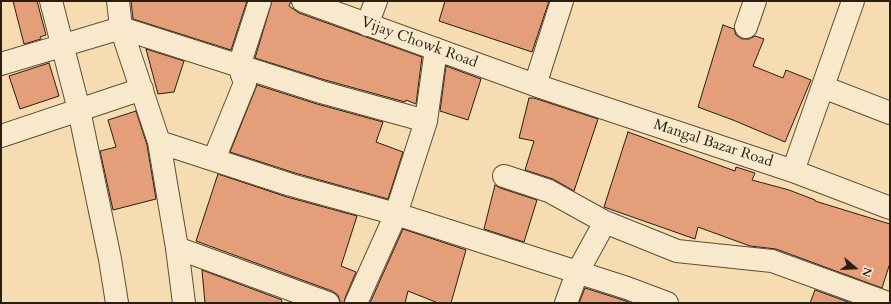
<!DOCTYPE html>
<style>
body{margin:0}
#map{position:relative;width:891px;height:304px;overflow:hidden;background:#f6ddb1;font-family:Cardo,serif}
canvas{display:block}
.frame{position:absolute;inset:0;border:2px solid #291e10;pointer-events:none}
.north{position:absolute;left:835px;top:248px;width:40px;height:40px;-webkit-text-stroke:3px #f9e9cc;paint-order:stroke;rotate:109deg;font-size:11px;font-weight:700;line-height:16px;text-align:center;color:#291e10}
.north::after{content:'';display:block;margin:auto;width:14px;height:18px;background:#291e10;clip-path:polygon(50% 0,100% 100%,50% 72%,0 100%)}
</style>
<div id="map">
<canvas width="891" height="304"></canvas>
<div class="frame"></div>
<div class="north">N</div>
</div>
<script>
const ctx = document.querySelector('canvas').getContext('2d');
ctx.lineJoin = 'round';
function paint(path, color) { ctx.fillStyle = color; ctx.fill(path, 'evenodd'); }
const shape = rows => new Path2D(rows.map(r => 'M' + r).join(''));
function trace(path, color, width, dash) { ctx.strokeStyle = color; ctx.lineWidth = width; ctx.lineCap = dash ? 'butt' : 'round'; ctx.setLineDash(dash || []); ctx.stroke(path); }
function write(font, color, halo, rows, align = 'center') {
  ctx.font = font + ' Cardo,serif'; ctx.lineWidth = 3.5; ctx.setLineDash([]); ctx.textBaseline = 'middle'; ctx.strokeStyle = halo; ctx.fillStyle = color; for (const [text, x, y, turn = 0] of rows) {
    ctx.save(); ctx.translate(x, y); ctx.rotate((+turn || 0) * Math.PI / 180); ctx.textAlign = isNaN(turn) ? turn : align; if (halo) ctx.strokeText(text, 0, 0); ctx.fillText(text, 0, 0); ctx.restore();
  }
}
const building = shape([
 [13,1,37,1,46,35,40,37,41,39,24,44,13,1],
 [131,1,247,1,231,50,133,19,131,1],
 [272,1,291,1,289,6,299,13,422,57,416,104,406,100,405,102,325,80,255,58,272,1],
 [445,1,549,1,532,52,439,21,445,1],
 [723,25,734,29,736,35,742,39,749,39,755,36,764,39,753,66,783,78,786,70,811,80,785,142,733,120,698,107,723,25],
 [146,49,184,61,174,92,158,94,146,49],
 [49,63,59,96,20,109,9,76,49,63],
 [446,66,481,79,468,120,440,111,446,66],
 [257,85,317,104,383,122,376,142,403,152,388,199,295,173,230,152,257,85],
 [529,98,534,98,598,119,574,191,553,179,525,170,534,141,519,138,529,98],
 [136,111,147,145,156,199,113,210,100,151,116,147,108,120,136,111],
 [628,132,735,171,736,167,755,173,752,180,789,190,815,200,815,201,890,224,890,263,882,288,776,249,750,246,698,227,695,239,604,207,628,132],
 [218,174,287,197,357,216,341,266,356,272,345,298,344,303,340,302,338,295,332,291,196,241,218,174],
 [495,185,500,188,537,200,524,242,484,229,495,185],
 [403,229,466,250,451,303,438,303,408,291,405,303,370,303,403,229],
 [202,270,282,300,281,303,205,303,202,270],
 [585,288,623,300,631,303,579,303,585,288],
 [815,290,851,303,810,303,815,290]
]);
paint(building, '#e59e7a');
trace(building, '#291e10', 1);
const minor = shape([
 [51,1,79,110,110,259,117,303],
 [118,1,121,28,159,142,177,248,184,303],
 [303,1,535,85,793,171,890,208],
 [367,25,376,1],
 [746,27,755,1],
 [1,64,121,28,321,92,426,121],
 [535,85,562,1],
 [823,87,890,113],
 [1,136,142,89],
 [159,142,291,185,396,214,627,288,667,303],
 [214,159,245,83,239,66,260,1],
 [793,171,853,1],
 [504,176,549,191,605,222,677,251,772,261,888,303],
 [177,248,328,303],
 [356,303,396,214,426,121,436,49],
 [566,303,577,273,605,222]
]);
trace(minor, '#5c4e38', 24);
trace(minor, '#f9e9cc', 22);
write('15px', '#291e10', '#f9e9cc', [
 ["Vijay Chowk Road",419,43,20],
 ["Mangal Bazar Road",713,144,18]
]);
</script>
